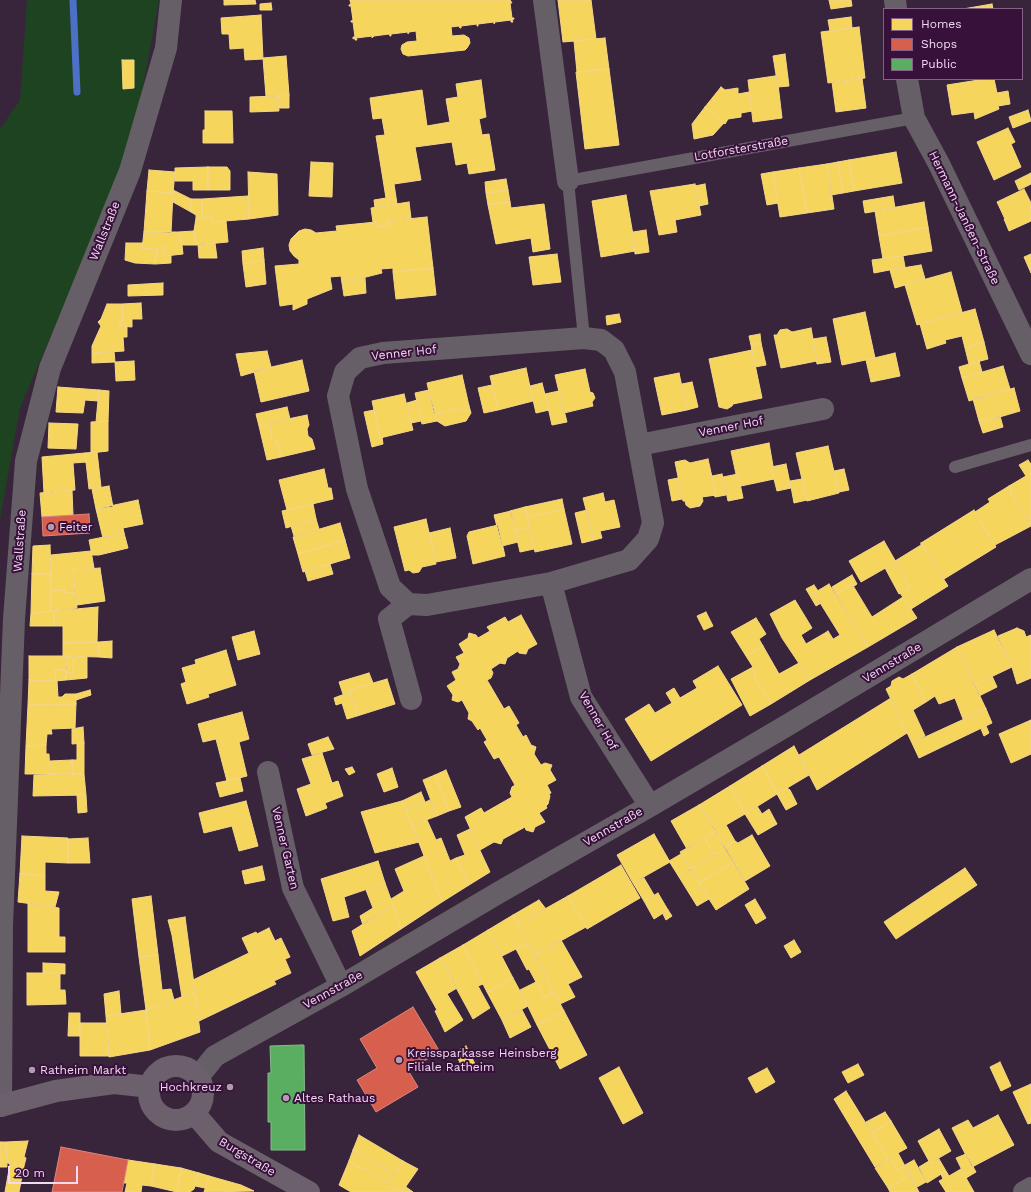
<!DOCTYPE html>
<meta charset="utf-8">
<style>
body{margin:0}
#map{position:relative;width:1031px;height:1192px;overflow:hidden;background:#39253b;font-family:"Work Sans",sans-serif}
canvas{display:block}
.legend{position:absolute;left:883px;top:8px;width:140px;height:72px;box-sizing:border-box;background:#37113a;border:1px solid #816184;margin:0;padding:5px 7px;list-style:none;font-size:12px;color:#f1d9f2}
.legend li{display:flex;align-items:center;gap:8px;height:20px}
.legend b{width:20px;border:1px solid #816184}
.scale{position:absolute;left:8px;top:1166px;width:70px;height:18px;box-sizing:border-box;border:2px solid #f1d9f2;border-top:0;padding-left:5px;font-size:12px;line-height:14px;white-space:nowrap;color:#f1d9f2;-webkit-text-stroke:3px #37113a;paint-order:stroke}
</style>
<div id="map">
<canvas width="1031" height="1192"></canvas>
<ul class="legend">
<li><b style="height:11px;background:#f6d55c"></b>Homes</li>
<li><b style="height:11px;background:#d6604d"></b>Shops</li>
<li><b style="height:11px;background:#5aae61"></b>Public</li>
</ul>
<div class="scale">20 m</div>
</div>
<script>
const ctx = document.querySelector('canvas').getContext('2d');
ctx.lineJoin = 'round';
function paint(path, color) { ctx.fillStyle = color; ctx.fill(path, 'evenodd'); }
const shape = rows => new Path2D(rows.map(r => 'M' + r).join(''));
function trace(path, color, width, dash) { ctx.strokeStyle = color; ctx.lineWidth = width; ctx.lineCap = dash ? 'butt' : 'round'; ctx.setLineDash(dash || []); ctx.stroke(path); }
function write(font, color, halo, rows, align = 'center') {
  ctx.font = font + ' "Work Sans",sans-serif'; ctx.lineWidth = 4; ctx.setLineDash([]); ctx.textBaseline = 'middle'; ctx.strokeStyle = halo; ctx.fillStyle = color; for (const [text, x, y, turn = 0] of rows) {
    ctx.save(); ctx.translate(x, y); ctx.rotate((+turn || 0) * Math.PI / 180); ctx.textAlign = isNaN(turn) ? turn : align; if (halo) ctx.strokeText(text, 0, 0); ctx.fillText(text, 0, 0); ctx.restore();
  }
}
paint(shape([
 [27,0,159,0,142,92,115,186,20,408,0,519,0,129,20,100]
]), '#1e4321');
const homes = shape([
 [224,0,255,0,256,4,224,5,224,0],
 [350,0,510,0,512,3,510,3,512,18,514,18,514,19,512,20,513,22,511,22,511,20,495,22,494,24,494,22,478,24,478,26,477,26,477,24,461,26,461,28,460,28,459,26,451,27,452,36,464,35,469,38,470,43,467,48,465,50,408,56,403,54,401,49,402,45,407,42,417,41,416,31,409,32,408,34,408,32,391,34,391,36,390,36,389,34,374,36,372,38,372,36,356,38,357,40,355,40,355,38,353,39,353,37,355,37,353,22,351,22,351,21,353,20,351,6,349,6,349,5,351,4,350,0],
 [558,0,591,0,596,39,563,42,558,0],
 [829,0,851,0,852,6,831,9,829,0],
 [271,3,272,10,260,10,260,4,271,3],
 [992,4,993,9,963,9,992,4],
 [261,15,263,59,245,60,244,48,230,49,229,34,222,34,221,18,261,15],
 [851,17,852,28,830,31,828,20,851,17],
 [859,27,865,78,828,83,821,32,859,27],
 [605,38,609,69,577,72,574,41,605,38],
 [785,54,789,86,778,87,773,56,785,54],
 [286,56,289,95,266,96,263,58,286,56],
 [122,60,134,60,134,88,123,89,122,60],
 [609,69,619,145,585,149,576,72,609,69],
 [775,76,777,76,782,118,753,122,748,80,775,76],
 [862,78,866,108,836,112,832,82,862,78],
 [985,79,994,79,997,93,1008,91,1010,104,998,106,999,109,975,119,974,112,952,115,947,85,985,79],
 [481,80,486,117,479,119,482,135,489,134,495,170,469,174,467,163,456,165,452,142,415,147,421,180,394,184,397,204,375,208,374,200,386,198,376,136,385,135,382,118,373,119,370,98,422,90,427,126,450,122,446,99,458,97,456,84,481,80],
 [721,87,725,90,738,88,738,94,749,92,752,111,741,113,741,117,728,119,725,124,705,107,721,87],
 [289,95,289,108,279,108,278,96,289,95],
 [278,96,279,111,250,112,250,97,278,96],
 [705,107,724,123,713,135,694,139,692,124,705,107],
 [1028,110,1031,121,1013,128,1009,117,1028,110],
 [205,111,232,111,233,143,203,143,203,130,205,130,205,111],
 [1008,128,1015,142,1011,144,1021,167,994,180,977,142,1008,128],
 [896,152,902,183,854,191,849,160,896,152],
 [849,160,854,191,843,193,838,162,849,160],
 [311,162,333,163,332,197,309,196,311,162],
 [838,162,843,193,831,195,827,164,838,162],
 [827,164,834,209,807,213,799,168,827,164],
 [208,167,208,190,193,190,193,181,175,181,175,168,208,167],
 [208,167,227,167,230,171,230,190,208,190,208,167],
 [799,168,807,213,780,217,773,172,799,168],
 [149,170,175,172,173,193,147,191,149,170],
 [248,172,277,174,278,215,249,219,248,172],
 [773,172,778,203,767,205,761,174,773,172],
 [1031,173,1031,184,1019,190,1015,181,1031,173],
 [506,179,508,190,486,193,485,182,506,179],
 [695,184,701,215,675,220,677,232,659,235,650,191,695,184],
 [705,184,708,204,699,206,695,186,705,184],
 [1024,189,1031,203,1031,221,1009,231,1004,219,1005,219,997,202,1024,189],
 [173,190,191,199,191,212,173,202,173,190],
 [508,190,510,202,488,205,486,193,508,190],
 [147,191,173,193,171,233,144,232,147,191],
 [626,195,635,246,634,246,635,251,601,257,592,201,626,195],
 [248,196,249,219,213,222,212,217,202,218,202,199,248,196],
 [893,196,895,208,865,213,863,201,893,196],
 [191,199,202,199,202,218,196,218,196,215,191,212,191,199],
 [409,202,411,218,387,221,388,226,377,227,376,222,373,222,371,208,409,202],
 [510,202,511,208,544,204,550,249,533,252,531,238,496,244,488,205,510,202],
 [924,202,928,227,879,236,875,211,924,202],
 [212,217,213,222,226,221,228,242,196,245,194,231,196,218,212,217],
 [427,217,433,268,393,272,393,268,381,269,382,273,342,283,341,276,330,277,332,289,307,299,307,304,293,310,293,304,280,306,275,266,299,264,299,260,294,256,290,251,289,245,291,239,299,231,305,229,311,230,316,233,337,231,336,226,376,222,377,227,388,226,387,221,427,217],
 [928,227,932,251,883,259,879,236,928,227],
 [646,230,649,252,635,254,633,232,646,230],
 [194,231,196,245,182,245,178,232,194,231],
 [144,232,178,232,182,245,183,254,165,256,164,247,142,249,144,232],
 [126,243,143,243,142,249,157,248,155,264,135,263,125,260,126,243],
 [215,243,217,258,199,258,198,244,215,243],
 [164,247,165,256,171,255,171,263,155,264,157,248,164,247],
 [263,248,264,260,243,264,242,251,263,248],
 [557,254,561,282,533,285,529,257,557,254],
 [1031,254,1031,273,1024,257,1031,254],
 [903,256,905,267,874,273,872,260,903,256],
 [264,260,266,284,246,287,243,264,264,260],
 [921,265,925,279,895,288,890,270,921,265],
 [433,268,436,295,396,299,393,272,433,268],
 [951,272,962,312,917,325,905,285,951,272],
 [365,278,366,293,344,296,342,283,365,278],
 [163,283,163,295,128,296,128,285,163,283],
 [141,303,142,319,132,319,132,327,120,326,120,320,123,320,122,304,141,303],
 [107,304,122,304,123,320,120,320,120,326,127,326,127,337,123,337,124,351,92,353,92,346,101,326,98,322,101,319,107,304],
 [975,309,984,342,965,348,962,336,945,340,946,343,927,349,920,324,975,309],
 [865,312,875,358,842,365,833,319,865,312],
 [619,314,621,322,607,325,606,316,619,314],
 [811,328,817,361,781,368,774,335,777,335,780,330,787,329,792,332,811,328],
 [760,334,761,343,751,345,749,336,760,334],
 [826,337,831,362,817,364,813,339,826,337],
 [984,342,988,359,969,364,965,348,984,342],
 [761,343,766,365,755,367,751,345,761,343],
 [752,350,762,398,733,404,732,406,727,409,719,407,709,359,752,350],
 [114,351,115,362,92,363,92,353,114,351],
 [267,351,271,367,241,376,236,354,267,351],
 [895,353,900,376,871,382,866,360,895,353],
 [302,360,309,391,261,402,254,371,302,360],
 [134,361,135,380,116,381,115,362,134,361],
 [979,361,982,372,962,378,959,367,979,361],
 [1003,366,1010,389,969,401,962,378,1003,366],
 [526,368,533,401,498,410,490,376,526,368],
 [585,369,590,392,593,393,595,398,592,402,593,406,564,413,555,375,585,369],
 [679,373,687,410,662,415,654,378,679,373],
 [462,375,469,406,434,414,427,383,462,375],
 [692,382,698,407,687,410,682,384,692,382],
 [542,383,549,410,536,413,530,386,542,383],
 [492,385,498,410,484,413,478,388,492,385],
 [58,387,99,390,98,401,85,400,83,413,56,412,58,387],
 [1014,388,1020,411,986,421,985,419,979,421,973,399,1014,388],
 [99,390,109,391,108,421,96,422,99,390],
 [429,390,437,421,422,424,415,393,429,390],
 [559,391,567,422,552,425,545,394,559,391],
 [404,394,413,430,380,438,372,401,404,394],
 [417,400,421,421,411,423,407,403,417,400],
 [469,406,471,413,466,421,445,426,437,421,435,414,469,406],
 [287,407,290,419,259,426,256,414,287,407],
 [374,410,380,438,382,437,383,444,372,447,364,412,374,410],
 [307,415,309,425,307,429,308,436,312,439,315,449,281,457,277,441,271,439,271,436,272,435,269,423,307,415],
 [1000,416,1003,427,983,433,979,421,985,419,986,421,1000,416],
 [108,421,108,451,91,453,91,422,108,421],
 [49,423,78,424,76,449,48,448,49,423],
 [269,424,272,435,271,436,271,439,277,441,281,457,267,460,259,426,269,424],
 [769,443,773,466,771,467,774,479,741,486,738,474,736,474,731,451,769,443],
 [828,446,839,493,807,501,796,453,828,446],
 [97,452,101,487,89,489,85,453,97,452],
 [85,453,86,462,73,463,75,490,44,493,42,457,85,453],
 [708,459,716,495,702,497,703,501,700,506,690,508,686,505,685,501,683,501,675,462,685,460,690,463,708,459],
 [1028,460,1031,464,1031,525,1010,491,1011,490,1009,486,1026,476,1019,465,1028,460],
 [786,464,791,488,777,491,771,467,786,464],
 [324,469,328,488,331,488,333,499,287,510,279,480,324,469],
 [844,469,849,490,839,492,834,471,844,469],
 [722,474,726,495,715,497,714,495,716,495,712,476,722,474],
 [738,474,743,498,728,501,723,477,738,474],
 [678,478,682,499,672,501,668,480,678,478],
 [802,479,807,500,794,503,790,481,802,479],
 [109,486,113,507,96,509,92,489,109,486],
 [1009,486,1011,490,1010,491,1031,526,995,545,975,512,990,502,988,499,1009,486],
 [72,490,73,515,42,517,40,493,72,490],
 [603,493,605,502,614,500,620,527,600,531,602,538,594,540,583,498,603,493],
 [562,499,564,509,527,517,525,507,562,499],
 [138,500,143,524,123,528,124,533,103,538,96,509,138,500],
 [313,504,316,519,286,528,282,511,313,504],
 [525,507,529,527,515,530,510,511,525,507],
 [564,509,572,544,535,552,527,517,564,509],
 [587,510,594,540,582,543,575,513,587,510],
 [974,510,996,547,944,579,921,543,974,510],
 [511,511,518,542,502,546,494,515,511,511],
 [316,519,319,529,294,536,291,526,316,519],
 [426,519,436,564,422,567,419,572,413,573,409,570,405,571,394,527,426,519],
 [340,523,345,540,298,554,293,537,340,523],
 [498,525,505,556,473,564,467,536,469,532,498,525],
 [529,527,534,549,520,552,515,530,529,527],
 [450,528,456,558,436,562,429,533,450,528],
 [124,533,128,548,99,555,92,555,89,540,124,533],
 [345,540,350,558,303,572,298,554,345,540],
 [884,541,896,562,861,582,849,561,884,541],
 [921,543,948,586,911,609,900,593,910,587,895,561,921,545,921,543],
 [50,545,51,574,32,574,33,546,50,545],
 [91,551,94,568,73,570,75,593,65,593,65,590,51,591,51,555,91,551],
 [896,562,910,587,899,594,885,568,896,562],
 [330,564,333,574,308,581,305,571,330,564],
 [100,568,105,601,77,605,73,570,100,568],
 [32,574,51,574,51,611,31,613,32,574],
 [852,575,857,584,853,587,852,584,836,594,832,587,852,575],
 [829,584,868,647,810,680,782,638,770,614,795,600,812,628,801,635,806,644,825,633,830,641,840,635,814,593,829,584],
 [852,584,872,617,903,597,917,618,868,647,836,594,852,584],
 [814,585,818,591,814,593,821,603,816,606,806,589,814,585],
 [65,590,65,593,75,593,77,608,51,611,51,591,65,590],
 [98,607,97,642,63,643,63,626,54,626,54,611,98,607],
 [51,611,54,611,54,626,30,626,31,613,51,611],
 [706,612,713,626,704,630,697,616,706,612],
 [521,615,537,644,528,649,526,654,519,653,518,651,507,658,505,664,500,663,491,669,493,673,491,678,487,680,504,709,509,706,519,723,516,725,523,737,526,735,531,745,536,747,534,754,541,765,545,763,552,765,550,770,556,780,547,785,551,793,549,794,550,796,548,804,546,806,547,808,539,813,545,822,535,827,533,832,526,830,525,827,503,839,501,844,494,842,480,850,465,817,481,808,484,813,512,797,510,793,512,787,515,785,499,757,494,759,484,742,487,740,480,728,478,730,472,721,468,719,469,713,462,700,458,702,452,700,453,695,447,686,456,680,452,672,458,669,460,664,456,657,464,653,459,644,468,638,469,633,476,635,478,638,490,631,487,627,505,617,508,622,521,615],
 [756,618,766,634,759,639,763,646,746,656,731,632,756,618],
 [1017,628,1024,631,1026,637,1031,635,1031,678,1017,684,1012,667,998,636,1017,628],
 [994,630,1012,667,974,685,957,647,994,630],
 [254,631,260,654,238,660,232,637,254,631],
 [828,631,833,639,830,641,825,633,828,631],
 [112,641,112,658,99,657,99,642,112,641],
 [97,642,99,642,99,657,63,656,63,643,97,642],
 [763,646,779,674,799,663,810,680,771,704,756,680,753,667,746,656,763,646],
 [957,647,986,709,963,719,955,698,939,704,935,696,926,702,912,674,957,647],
 [226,650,236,685,208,694,209,697,187,704,181,684,186,682,182,668,196,664,195,660,226,650],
 [29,656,67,656,67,670,55,670,56,681,29,680,29,656],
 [67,656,74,657,73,673,66,672,67,656],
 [74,657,87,657,87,678,66,680,66,672,73,673,74,657],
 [718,666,742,705,651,761,625,719,649,704,655,713,672,703,666,693,674,688,680,698,697,688,693,681,718,666],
 [753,667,756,680,771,704,750,716,731,679,753,667],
 [55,670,66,670,66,680,56,681,55,670],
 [369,673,373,683,349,690,350,692,343,694,339,682,369,673],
 [912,674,926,702,913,710,925,736,912,743,886,689,891,686,892,681,899,677,903,679,912,674],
 [992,676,997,687,979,696,974,685,992,676],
 [387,679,395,704,357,716,349,690,387,679],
 [29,680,57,681,58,697,62,697,65,694,76,694,76,704,28,705,29,680],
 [90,690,91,695,76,700,76,694,90,690],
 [350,692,357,716,347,719,342,703,336,705,334,698,350,692],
 [891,698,907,733,817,790,799,755,891,698],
 [76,704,75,728,51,729,52,734,47,734,46,745,26,746,28,705,76,704],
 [986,709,992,723,919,758,912,743,986,709],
 [242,712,249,739,239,742,247,776,227,781,216,739,203,742,198,724,242,712],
 [1031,720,1031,754,1011,763,999,734,1031,720],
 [986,726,989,733,984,736,981,729,986,726],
 [83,727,84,743,72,744,72,729,83,727],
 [328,737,334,749,312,755,308,744,328,737],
 [84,743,84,774,73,774,72,760,77,760,77,744,84,743],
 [46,745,46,754,49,754,50,774,25,774,26,746,46,745],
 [794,746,809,775,777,794,762,766,794,746],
 [322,753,332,783,338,781,343,796,325,803,327,808,306,816,297,789,311,784,302,759,322,753],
 [72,760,73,774,50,774,50,761,72,760],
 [762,766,777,794,745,814,730,786,762,766],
 [352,767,355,772,349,775,345,769,352,767],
 [392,768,398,787,384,792,377,774,392,768],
 [446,770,461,807,449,811,435,775,446,770],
 [73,774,84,774,86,795,33,796,34,775,73,774],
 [435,775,449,811,437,816,423,780,435,775],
 [240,778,243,791,220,797,216,783,240,778],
 [730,786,745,814,726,825,735,841,725,847,699,805,730,786],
 [787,788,790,790,797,804,786,810,777,794,787,788],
 [421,792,425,802,406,811,402,801,421,792],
 [77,795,86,795,87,812,78,813,77,795],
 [430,800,437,816,412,825,406,811,430,800],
 [246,801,258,846,239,851,232,826,204,833,199,813,246,801],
 [402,801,419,842,375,853,361,812,402,801],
 [699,805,716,831,687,849,671,821,699,805],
 [757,806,762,814,769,809,777,824,758,835,745,814,757,806],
 [427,820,436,840,441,838,450,861,456,858,469,885,442,902,412,825,427,820],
 [470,829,490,872,469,885,456,858,465,855,457,835,470,829],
 [716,831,725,849,714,855,705,838,716,831],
 [654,834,670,862,633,883,617,855,654,834],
 [752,835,770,866,745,881,725,847,735,841,738,843,752,835],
 [22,836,68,838,68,863,45,862,45,876,20,874,22,836],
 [88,838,90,863,68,863,68,839,88,838],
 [705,838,714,855,691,869,680,852,705,838],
 [725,849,733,862,699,883,691,869,725,849],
 [681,854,691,869,679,877,669,861,681,854],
 [424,856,442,902,401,929,391,899,404,891,395,869,424,856],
 [378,861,385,883,344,897,349,917,333,921,321,879,378,861],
 [733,862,749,889,716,910,699,883,733,862],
 [621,865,640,898,587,929,568,896,621,865],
 [262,866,265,880,245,884,242,871,262,866],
 [965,868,977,885,896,939,884,922,965,868],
 [691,870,709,899,697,906,679,877,691,870],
 [20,874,45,876,45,891,59,892,55,907,18,902,20,874],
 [644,878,654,895,644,901,633,883,644,878],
 [385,883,393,905,363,925,360,916,373,908,366,890,385,883],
 [658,893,668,910,654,919,644,901,658,893],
 [151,896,158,955,139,957,132,899,151,896],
 [568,896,586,927,535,955,518,924,568,896],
 [755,899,766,918,756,924,745,905,755,899],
 [539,900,546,909,518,924,513,915,539,900],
 [28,904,59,908,59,937,65,937,65,952,28,952,28,904],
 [393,905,401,929,360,956,352,931,393,905],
 [668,910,672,916,666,920,663,914,668,910],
 [513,915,528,943,502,956,488,930,513,915],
 [185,917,195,992,182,997,172,935,168,920,185,917],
 [269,928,275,941,281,938,290,957,285,959,291,973,274,981,276,984,199,1021,193,980,249,953,242,938,256,932,257,934,269,928],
 [488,930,513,978,487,992,463,945,488,930],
 [561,940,582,977,568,984,575,997,560,1004,535,955,561,940],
 [794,940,801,952,791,958,784,946,794,940],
 [528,943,554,992,544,997,529,969,527,970,516,949,528,943],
 [463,945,483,984,478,986,490,1008,473,1019,440,958,463,945],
 [158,955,162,990,171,989,174,1000,146,1010,139,957,158,955],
 [440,958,457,988,447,994,463,1020,445,1032,435,1011,437,1010,416,972,440,958],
 [43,963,65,964,65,974,43,973,43,963],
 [27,973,60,973,60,990,65,990,66,1004,27,1005,27,973],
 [513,978,528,1006,502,1020,487,992,513,978],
 [536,982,544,997,554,992,564,1011,537,1025,520,990,536,982],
 [119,991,121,1014,106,1016,104,994,119,991],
 [195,992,200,1032,150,1050,146,1010,195,992],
 [146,1010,150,1050,109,1057,106,1016,146,1010],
 [522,1010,531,1027,510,1038,502,1020,522,1010],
 [564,1011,587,1055,560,1069,537,1025,564,1011],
 [69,1013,80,1013,80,1036,68,1036,69,1013],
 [80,1023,107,1023,109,1056,80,1056,80,1023],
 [466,1046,475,1064,463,1069,455,1052,466,1046],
 [1000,1062,1011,1086,1001,1091,990,1067,1000,1062],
 [858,1064,864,1075,848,1083,842,1072,858,1064],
 [619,1067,643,1113,623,1124,599,1078,619,1067],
 [767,1068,775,1082,756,1093,748,1078,767,1068],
 [1031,1084,1031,1123,1028,1124,1013,1092,1031,1084],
 [846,1091,888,1159,875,1167,834,1099,846,1091],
 [885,1112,891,1121,872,1133,866,1122,885,1112],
 [998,1115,1014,1145,972,1167,952,1128,968,1120,973,1128,998,1115],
 [891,1121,907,1148,898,1153,906,1168,903,1167,897,1170,890,1158,888,1159,872,1133,891,1121],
 [939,1129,951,1151,930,1163,918,1141,939,1129],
 [359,1135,403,1161,395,1174,353,1150,359,1135],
 [28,1141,24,1157,26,1158,24,1166,7,1163,6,1142,28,1141],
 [0,1142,6,1142,7,1167,0,1167,0,1142],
 [353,1150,394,1174,389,1183,363,1167,362,1169,349,1161,353,1150],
 [966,1154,976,1172,966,1178,956,1158,966,1154],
 [890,1158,897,1170,903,1167,906,1168,910,1175,888,1188,875,1168,890,1158],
 [939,1159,946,1171,927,1183,919,1167,929,1161,930,1163,939,1159],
 [128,1160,155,1164,151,1186,142,1185,141,1192,125,1192,127,1183,123,1183,128,1160],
 [914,1160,926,1182,917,1187,905,1165,914,1160],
 [349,1161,362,1169,363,1167,402,1192,351,1192,339,1185,349,1161],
 [403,1161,418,1169,402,1192,389,1183,403,1161],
 [10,1164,24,1166,19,1192,5,1192,10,1164],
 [155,1164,181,1168,177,1192,151,1186,155,1164],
 [181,1168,199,1173,194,1189,190,1192,177,1192,181,1168],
 [961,1169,974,1192,946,1192,939,1181,943,1179,941,1174,946,1171,949,1176,961,1169],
 [199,1173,209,1176,205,1188,195,1186,199,1173],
 [910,1175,919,1192,890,1192,888,1188,910,1175],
 [209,1176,241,1185,254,1191,204,1192,209,1176],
 [406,1187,413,1192,402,1192,406,1187]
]);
paint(homes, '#f6d55c');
trace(homes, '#f4d689', 1);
const shops = shape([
 [89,514,90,533,43,536,42,517,89,514],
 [413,1007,440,1052,408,1070,418,1087,376,1112,357,1080,377,1068,360,1039,413,1007],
 [61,1147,128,1160,122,1192,52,1192,61,1147]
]);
paint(shops, '#d6604d');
trace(shops, '#de847e', 1);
const public = shape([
 [301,1045,304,1045,305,1150,271,1150,271,1122,268,1122,268,1073,271,1073,270,1046,301,1045]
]);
paint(public, '#5aae61');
trace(public, '#87bb8c', 1);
trace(shape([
 [73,0,77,92]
]), '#4d70c7', 7);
trace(shape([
 [584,338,568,181,914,118],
 [955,467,1031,445]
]), '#675f68', 12);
trace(shape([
 [544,0,568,181],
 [895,0,896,9],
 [907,79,914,118,939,164,1031,354],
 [639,445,823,409],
 [551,583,629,560,648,539,653,523,625,372,614,350,601,340,584,338,383,353,360,358,345,372,338,396,357,489,390,587,408,604,427,605,551,583,581,697,650,806],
 [408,604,389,619,411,699],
 [268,772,293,888,341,986],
 [198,1077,215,1056,341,986,498,893,650,806,786,726,1031,579],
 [1,1106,2,925,14,619,26,461,50,368,130,171,166,48,171,0],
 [1024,1192,1031,1188]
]), '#675f68', 22);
trace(shape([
 '149 1093a27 27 0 1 1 54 0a27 27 0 1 1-54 0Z',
 [0,1106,56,1091,114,1083,150,1087],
 [194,1113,219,1142,309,1192]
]), '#6b606c', 22);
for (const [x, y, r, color] of [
 [51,527,4,"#b19ab2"],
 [399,1060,4,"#b19ab2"],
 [32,1070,4,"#b19ab2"],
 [230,1087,4,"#b19ab2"],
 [286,1098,4,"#b19ab2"]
]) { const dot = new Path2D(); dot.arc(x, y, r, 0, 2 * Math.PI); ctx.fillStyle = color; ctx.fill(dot); trace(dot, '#37113a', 1.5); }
write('12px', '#f1d9f2', '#37113a', [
 ["Lotforsterstraße",741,149,-10],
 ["Hermann-Janßen-Straße",964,218,64],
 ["Wallstraße",105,231,-68],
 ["Venner Hof",404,353,-6],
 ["Venner Hof",731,427,-11],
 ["Wallstraße",20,541,-86],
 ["Vennstraße",892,663,-31],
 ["Venner Hof",598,721,60],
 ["Vennstraße",613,827,-30],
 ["Venner Garten",285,848,77],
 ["Vennstraße",333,990,-29],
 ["Burgstraße",247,1157,31]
]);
write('12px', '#f1d9f2', '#37113a', [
 ["Feiter",59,527],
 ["Kreissparkasse Heinsberg",407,1053],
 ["Filiale Ratheim",407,1067],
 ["Ratheim Markt",40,1070],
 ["Hochkreuz",222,1087,"right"],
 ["Altes Rathaus",294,1098]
], 'left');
</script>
